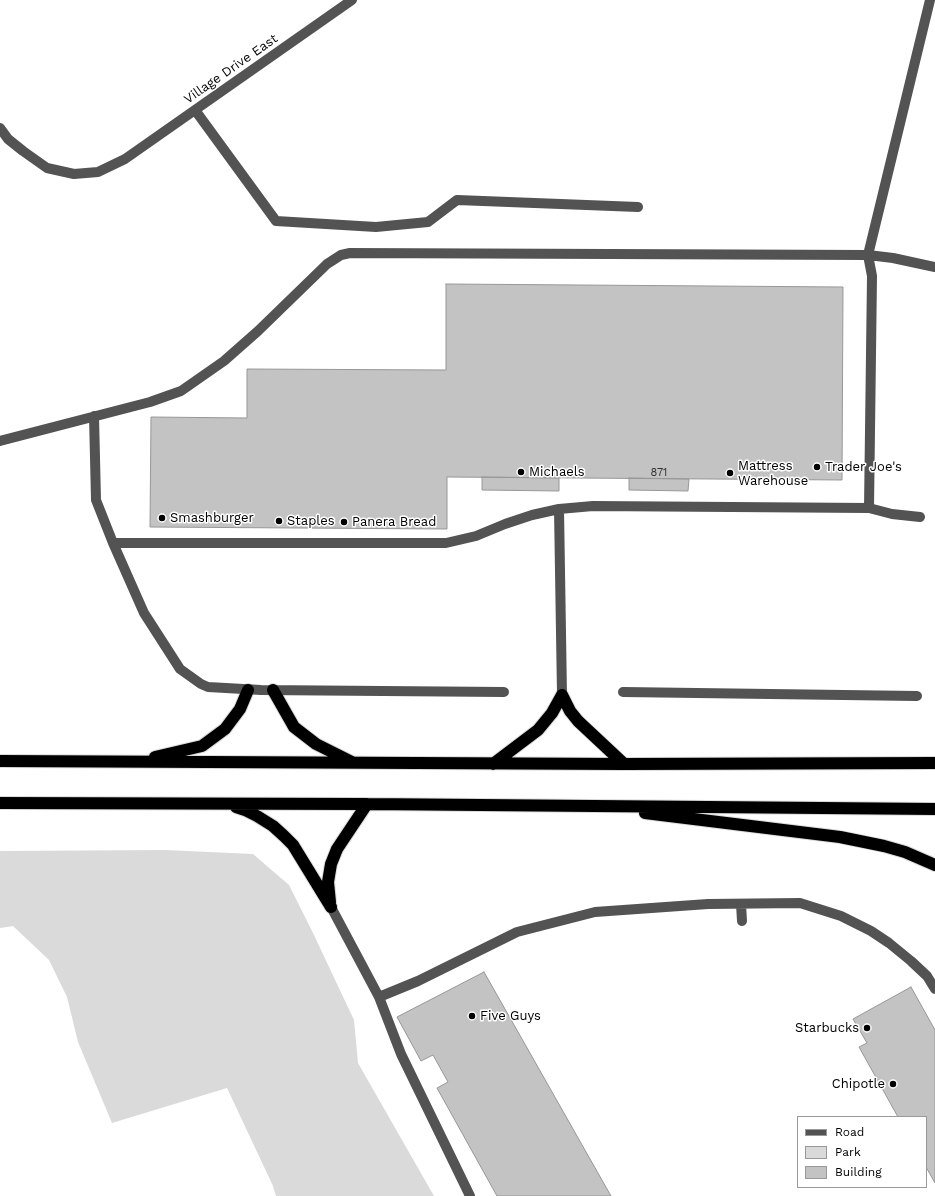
<!DOCTYPE html>
<style>
body{margin:0}
#map{position:relative;width:935px;height:1196px;overflow:hidden;background:#fff;font-family:"Work Sans",sans-serif}
canvas{display:block}
.legend{position:absolute;left:797px;top:1116px;width:130px;height:72px;box-sizing:border-box;background:#fff;border:1px solid #999;margin:0;padding:5px 7px;list-style:none;font-size:12px;color:#000}
.legend li{display:flex;align-items:center;gap:8px;height:20px}
.legend b{width:20px;border:1px solid #999}
</style>
<div id="map">
<canvas width="935" height="1196"></canvas>
<ul class="legend">
<li><b style="height:5px;background:#535353"></b>Road</li>
<li><b style="height:11px;background:#dadada"></b>Park</li>
<li><b style="height:11px;background:#c3c3c3"></b>Building</li>
</ul>
</div>
<script>
const ctx = document.querySelector('canvas').getContext('2d');
ctx.lineJoin = 'round';
function paint(path, color) { ctx.fillStyle = color; ctx.fill(path, 'evenodd'); }
const shape = rows => new Path2D(rows.map(r => 'M' + r).join(''));
function trace(path, color, width, dash) { ctx.strokeStyle = color; ctx.lineWidth = width; ctx.lineCap = dash ? 'butt' : 'round'; ctx.setLineDash(dash || []); ctx.stroke(path); }
function write(font, color, halo, rows, align = 'center') {
  ctx.font = font + ' "Work Sans",sans-serif'; ctx.lineWidth = 3; ctx.setLineDash([]); ctx.textBaseline = 'middle'; ctx.strokeStyle = halo; ctx.fillStyle = color; for (const [text, x, y, turn = 0] of rows) {
    ctx.save(); ctx.translate(x, y); ctx.rotate((+turn || 0) * Math.PI / 180); ctx.textAlign = isNaN(turn) ? turn : align; if (halo) ctx.strokeText(text, 0, 0); ctx.fillText(text, 0, 0); ctx.restore();
  }
}
paint(shape([
 [165,850,253,854,289,885,313,933,354,1020,358,1063,434,1196,276,1196,273,1186,227,1088,112,1123,78,1042,67,997,49,960,13,926,0,928,0,851]
]), '#dadada');
const building = shape([
 [446,284,843,287,842,480,447,477,447,529,150,527,151,417,247,418,247,369,446,370,446,284],
 [482,477,559,478,559,491,482,490,482,477],
 [629,478,689,479,688,491,629,490,629,478],
 [484,972,611,1196,497,1196,437,1088,448,1082,433,1055,421,1061,397,1017,484,972],
 [911,987,935,1030,935,1183,926,1167,926,1117,898,1117,859,1047,867,1043,853,1019,911,987]
]);
paint(building, '#c3c3c3');
trace(building, '#979797', 1);
const highway = shape([
 [273,690,294,727,316,744,352,762],
 [562,695,570,711,578,721,624,764],
 [155,757,202,746,225,729,240,709,248,690],
 [0,761,624,764,935,763],
 [493,764,538,730,552,713,562,695],
 [0,803,367,804,935,809],
 [236,807,245,810,257,816,273,826,284,836,293,845,331,907],
 [645,813,840,837,884,846,905,852,935,865],
 [330,902,328,882,331,864,337,849,367,804]
]);
trace(highway, '#dbdbdb', 14);
trace(shape([
 [195,110,276,221,376,227,428,222,457,200,638,207],
 [0,128,8,139,23,151,47,168,74,174,98,172,125,159,352,0],
 [94,416,96,500,113,543,144,613,180,669,201,684,208,687,261,690,504,692],
 [0,441,150,402,181,391,224,361,258,331,327,264,341,255,350,253,868,255,893,258,935,267],
 [869,508,872,276,868,255,930,0],
 [559,509,562,695],
 [113,543,446,543,476,536,505,524,532,515,559,509,593,506,869,508,892,514,920,517],
 [623,692,917,696],
 [741,904,742,921],
 [331,907,379,997,401,1054,470,1196],
 [379,997,418,981,517,932,595,912,708,904,800,903,841,916,871,931,889,943,911,961,927,976,935,989]
]), '#535353', 10);
trace(highway, '#000', 12);
for (const [x, y, r, color] of [
 [817,467,4,"#000"],
 [521,472,4,"#000"],
 [730,473,4,"#000"],
 [162,518,4,"#000"],
 [279,521,4,"#000"],
 [344,522,4,"#000"],
 [472,1016,4,"#000"],
 [867,1028,4,"#000"],
 [893,1084,4,"#000"]
]) { const dot = new Path2D(); dot.arc(x, y, r, 0, 2 * Math.PI); ctx.fillStyle = color; ctx.fill(dot); trace(dot, '#fff', 1.5); }
write('11px', '#313131', null, [
 ["871",659,473]
]);
write('13px', '#000', '#fff', [
 ["Village Drive East",231,69,-35]
]);
write('13px', '#000', '#fff', [
 ["Mattress",738,466],
 ["Warehouse",738,481],
 ["Trader Joe's",825,467],
 ["Michaels",529,472],
 ["Smashburger",170,518],
 ["Staples",287,521],
 ["Panera Bread",352,522],
 ["Five Guys",480,1016],
 ["Starbucks",859,1028,"right"],
 ["Chipotle",885,1084,"right"]
], 'left');
</script>
